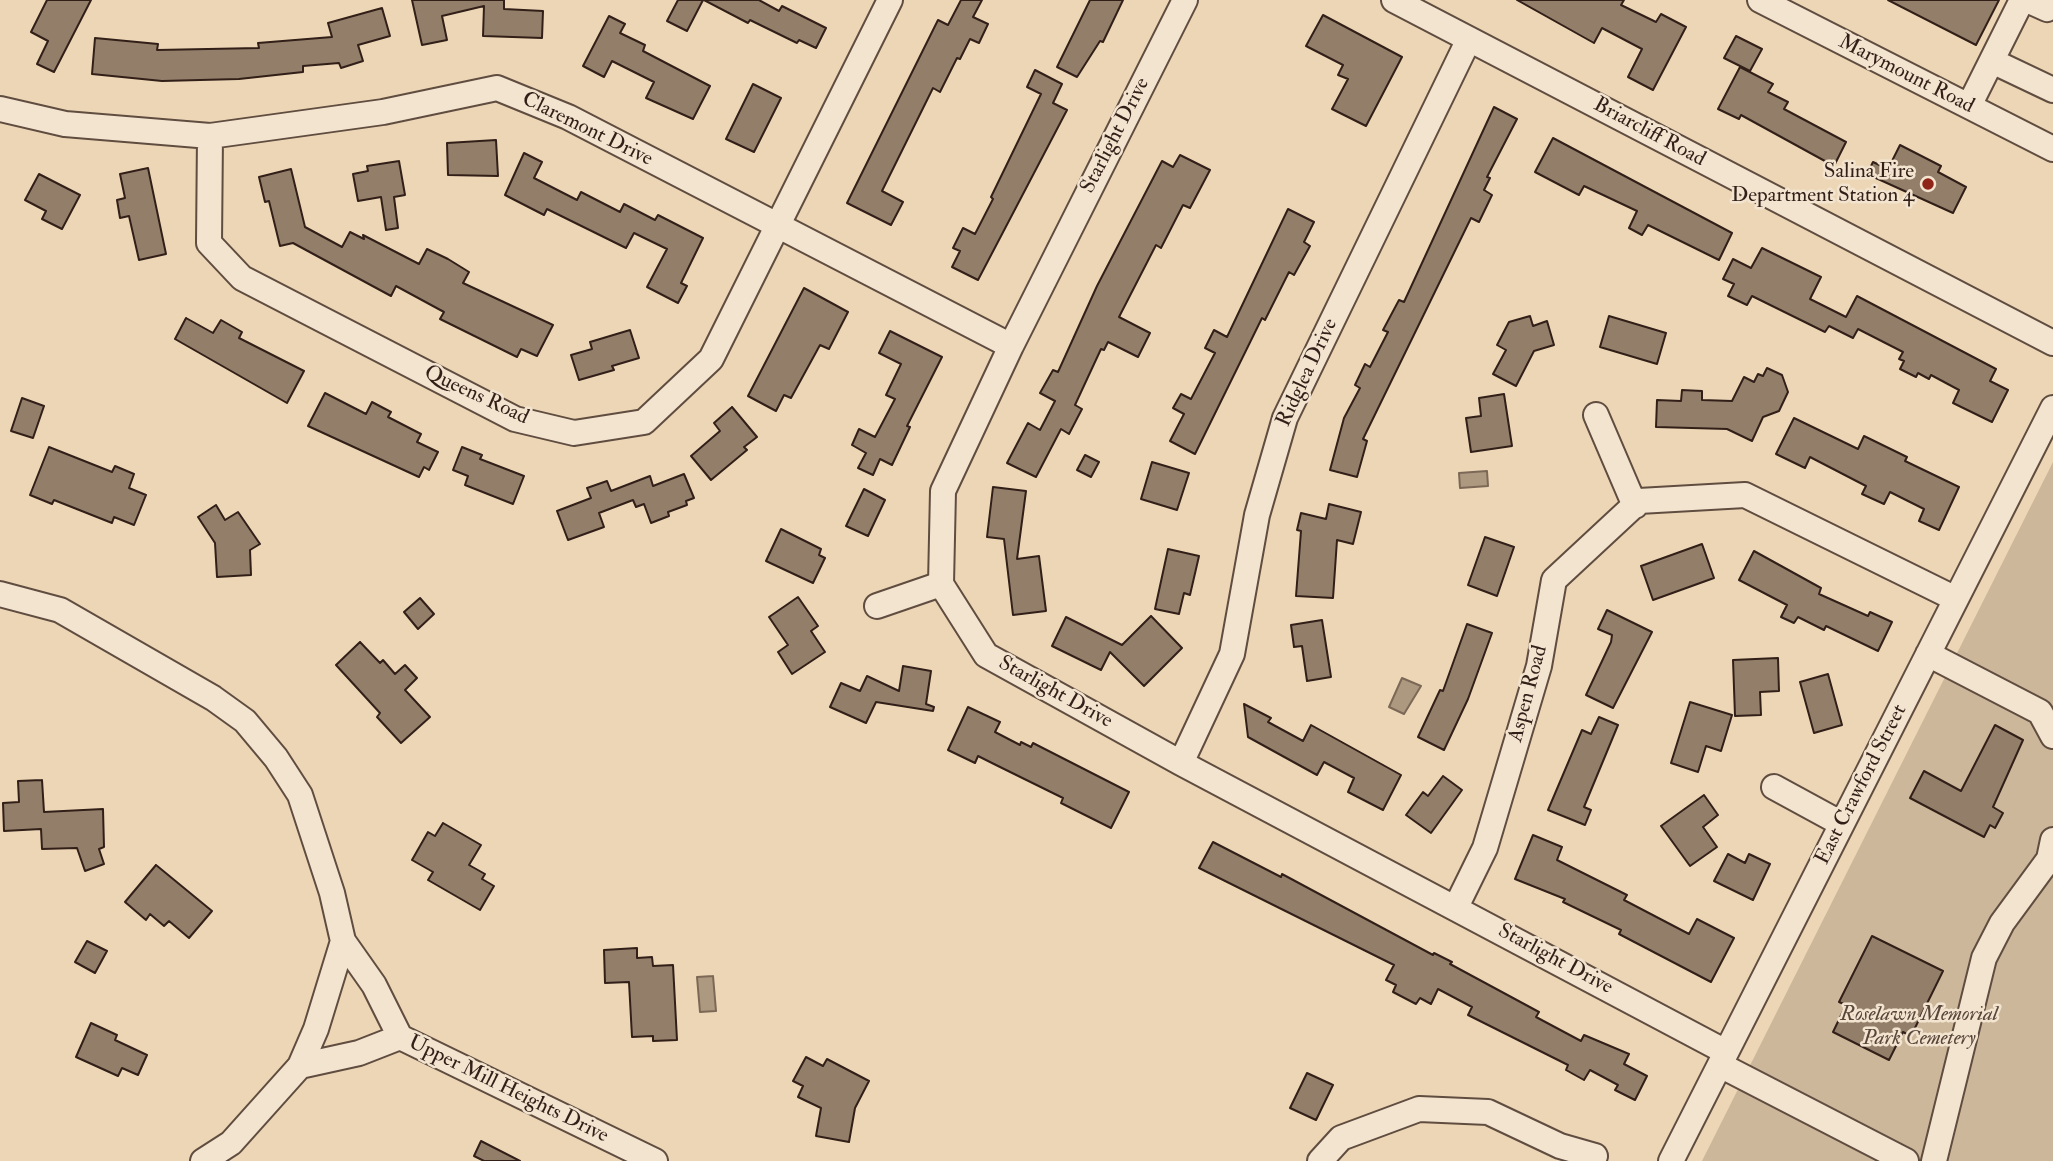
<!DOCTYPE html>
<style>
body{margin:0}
canvas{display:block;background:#ecd6b6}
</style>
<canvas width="2053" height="1161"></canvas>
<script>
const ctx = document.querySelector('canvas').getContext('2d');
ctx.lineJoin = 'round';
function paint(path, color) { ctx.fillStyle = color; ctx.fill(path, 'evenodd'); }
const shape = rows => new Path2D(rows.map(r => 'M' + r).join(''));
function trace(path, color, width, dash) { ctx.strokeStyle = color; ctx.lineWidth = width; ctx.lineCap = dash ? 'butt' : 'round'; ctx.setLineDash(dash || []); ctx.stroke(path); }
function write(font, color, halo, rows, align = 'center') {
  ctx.font = font + ' "IM FELL Double Pica",serif'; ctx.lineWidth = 5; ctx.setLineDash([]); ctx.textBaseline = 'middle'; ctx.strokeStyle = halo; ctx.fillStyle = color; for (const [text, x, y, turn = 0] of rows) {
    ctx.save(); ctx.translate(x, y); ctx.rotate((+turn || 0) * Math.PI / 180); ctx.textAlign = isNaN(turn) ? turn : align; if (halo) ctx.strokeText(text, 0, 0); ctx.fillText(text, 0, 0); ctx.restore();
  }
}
paint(shape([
 [2053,462,2053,1161,1702,1161]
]), '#ccb79b');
const water = shape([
 [1487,471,1488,486,1460,488,1459,473,1487,471],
 [1402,678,1421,686,1404,714,1389,707,1402,678],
 [713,976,716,1011,700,1012,697,977,713,976]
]);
paint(water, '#ad9880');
trace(water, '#7c6856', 2);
const building = shape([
 [47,0,91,0,54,72,37,64,48,41,31,32,47,0],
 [412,0,504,0,504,9,543,11,542,38,483,36,484,6,442,16,447,40,422,45,412,0],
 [678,0,703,0,687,31,667,21,678,0],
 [704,0,759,0,779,11,782,6,826,28,816,48,799,40,797,43,750,20,748,23,704,0],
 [961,0,982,0,973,17,988,24,979,43,970,39,960,59,957,58,940,92,933,88,882,191,903,202,891,225,847,203,938,20,948,25,961,0],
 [1090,0,1123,0,1103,42,1100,41,1077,77,1057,67,1090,0],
 [1517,0,1624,0,1621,5,1656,22,1661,14,1686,27,1653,90,1628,77,1642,49,1602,28,1594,43,1517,0],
 [1888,0,1999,0,1976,45,1888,0],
 [382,8,390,36,358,45,363,61,341,68,339,63,303,66,303,72,239,79,162,81,92,74,95,38,158,44,157,50,259,48,258,43,332,37,328,23,382,8],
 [1323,15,1402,57,1366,126,1332,109,1348,79,1338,75,1343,65,1306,46,1323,15],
 [609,16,625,24,620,33,645,45,643,51,710,86,693,119,646,98,654,82,612,61,604,77,583,66,609,16],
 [1736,36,1762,49,1750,71,1724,58,1736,36],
 [1740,67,1773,84,1768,92,1788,102,1784,109,1846,142,1834,166,1741,115,1739,119,1718,109,1740,67],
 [1035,70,1062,84,1053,103,1067,110,978,280,952,267,960,251,953,248,963,228,975,234,993,199,991,197,1041,94,1027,87,1035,70],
 [753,84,781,98,754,152,726,139,753,84],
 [1494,107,1517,119,1487,177,1490,178,1484,190,1492,195,1479,222,1471,218,1363,439,1367,441,1357,477,1330,470,1344,418,1360,388,1355,385,1365,364,1370,367,1388,332,1383,330,1399,300,1404,302,1494,107],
 [1553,138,1732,233,1719,260,1648,225,1642,235,1629,228,1637,211,1584,186,1579,195,1535,172,1553,138],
 [496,140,498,176,448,175,447,143,496,140],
 [1900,145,1941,166,1938,172,1966,187,1953,213,1867,174,1873,162,1888,169,1900,145],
 [524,153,542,162,534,178,577,200,581,192,620,212,624,204,655,220,658,215,703,238,681,283,687,286,678,303,647,287,667,249,634,233,626,248,547,209,544,215,505,195,524,153],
 [1180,155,1210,170,1190,208,1183,205,1161,248,1156,245,1119,317,1150,333,1138,357,1108,342,1104,350,1101,349,1075,405,1082,409,1069,434,1061,429,1036,477,1007,463,1028,423,1040,430,1055,401,1040,393,1053,370,1058,372,1097,286,1162,161,1173,167,1180,155],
 [399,161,405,195,394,197,398,228,386,230,381,197,358,201,353,174,368,171,367,166,399,161],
 [148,168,166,254,139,260,129,216,120,218,117,200,125,198,120,174,148,168],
 [291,169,305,227,342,247,350,232,364,239,363,235,419,264,427,249,448,259,469,272,463,283,553,325,537,356,521,349,517,357,440,319,444,312,396,286,391,296,293,243,280,246,269,201,265,202,259,177,291,169],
 [39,174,80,195,62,229,42,219,46,211,25,200,39,174],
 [1288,209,1314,222,1304,242,1310,246,1294,275,1289,272,1265,320,1262,318,1195,454,1170,441,1184,414,1173,408,1181,394,1191,399,1215,353,1205,348,1214,330,1227,337,1288,209],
 [1762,248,1821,277,1810,299,1846,317,1857,296,1996,369,1990,381,2008,390,1992,422,1953,403,1959,390,1931,375,1929,379,1918,373,1916,377,1900,369,1904,361,1899,359,1903,352,1858,329,1853,338,1829,326,1825,332,1752,296,1747,305,1728,296,1734,284,1723,279,1733,259,1751,268,1762,248],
 [804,288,848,312,829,349,820,345,791,398,784,395,776,411,748,396,804,288],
 [1530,316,1533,326,1547,321,1554,345,1534,351,1516,386,1493,374,1506,350,1497,345,1509,322,1530,316],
 [1609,316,1666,333,1657,364,1600,347,1609,316],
 [186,318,213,333,221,320,242,332,239,338,304,371,287,403,175,339,186,318],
 [630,330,639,358,612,366,614,370,579,380,571,355,592,349,590,342,630,330],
 [890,331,942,357,907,426,910,427,892,465,880,459,873,475,858,468,866,453,852,445,859,429,875,437,895,399,886,395,901,364,879,353,890,331],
 [1767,368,1782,375,1788,392,1779,411,1763,417,1752,441,1727,429,1656,427,1657,400,1681,401,1682,390,1702,391,1702,400,1732,401,1744,377,1754,382,1758,374,1763,376,1767,368],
 [325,393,366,414,372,402,391,412,388,417,421,434,417,442,438,452,429,470,424,467,419,477,308,426,325,393],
 [1504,394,1512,446,1471,452,1466,418,1481,416,1479,398,1504,394],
 [22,398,44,406,33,438,11,431,22,398],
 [732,407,757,437,744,447,747,450,711,480,691,456,720,431,714,423,732,407],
 [1794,418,1858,449,1864,436,1907,457,1905,461,1959,487,1939,530,1919,521,1924,509,1890,492,1884,504,1862,494,1866,486,1810,457,1805,468,1776,454,1794,418],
 [49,447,112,472,115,466,134,474,129,488,146,495,134,525,114,517,112,523,54,500,52,504,30,495,49,447],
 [462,447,482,455,480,459,524,476,513,504,465,485,468,476,453,470,462,447],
 [1085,455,1099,462,1091,477,1077,470,1085,455],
 [1152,462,1189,473,1177,510,1141,499,1152,462],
 [684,474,694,498,686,501,687,505,668,512,669,516,651,523,644,504,636,507,633,500,599,513,604,527,568,540,557,511,591,498,587,488,607,481,611,491,650,476,653,486,684,474],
 [993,487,1026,491,1017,559,1039,556,1046,611,1013,615,1004,539,987,537,993,487],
 [864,489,885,500,868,536,846,526,864,489],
 [1329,504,1361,512,1353,544,1337,540,1333,598,1296,596,1301,531,1297,530,1301,513,1326,519,1329,504],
 [216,505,225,520,238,512,260,544,250,550,251,575,217,577,215,543,198,517,216,505],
 [781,529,821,549,819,555,825,558,813,583,766,561,781,529],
 [1485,537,1514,547,1497,596,1468,585,1485,537],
 [1702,544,1714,578,1653,600,1641,566,1702,544],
 [1168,549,1199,556,1190,595,1184,593,1179,614,1155,609,1168,549],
 [1754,551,1821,588,1819,594,1868,616,1870,612,1892,622,1878,651,1826,626,1824,630,1798,617,1794,623,1781,617,1787,605,1739,580,1754,551],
 [798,597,818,626,811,631,825,652,792,674,778,652,788,645,769,617,798,597],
 [420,598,434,614,418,629,404,612,420,598],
 [1607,610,1652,632,1613,708,1586,695,1611,642,1612,635,1598,629,1607,610],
 [1151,616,1182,648,1144,686,1110,652,1101,670,1052,646,1066,617,1122,645,1151,616],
 [1322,620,1331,677,1307,681,1302,646,1294,647,1291,625,1322,620],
 [1467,624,1492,633,1468,699,1444,750,1418,737,1440,690,1443,691,1467,624],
 [360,642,380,663,383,660,395,674,405,665,417,678,405,690,430,717,401,743,377,717,380,713,336,665,360,642],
 [1778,658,1779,691,1760,692,1761,715,1735,716,1733,660,1778,658],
 [903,666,931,671,926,704,934,707,933,711,876,702,866,723,830,707,841,683,860,691,867,676,899,691,903,666],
 [1828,674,1842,725,1814,733,1800,682,1828,674],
 [1690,702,1732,715,1721,751,1706,746,1698,772,1671,763,1690,702],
 [1244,704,1271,718,1268,722,1303,741,1311,725,1401,775,1383,810,1348,792,1354,778,1324,762,1317,775,1248,737,1244,704],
 [968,707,1000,722,995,732,1020,745,1021,742,1031,747,1033,743,1129,792,1111,828,1061,803,1063,798,998,766,978,756,975,763,948,750,968,707],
 [1599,717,1618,725,1584,807,1591,810,1585,825,1548,810,1582,730,1591,734,1599,717],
 [1995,725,2023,740,1993,807,2003,813,1995,828,1990,825,1984,837,1910,798,1924,771,1961,791,1995,725],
 [1443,776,1462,790,1431,833,1406,815,1423,792,1428,796,1443,776],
 [42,780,44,812,103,809,104,847,99,849,104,864,85,871,77,848,42,849,41,829,4,831,3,803,19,802,18,781,42,780],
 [1704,795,1718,815,1703,827,1717,847,1690,866,1661,826,1704,795],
 [443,823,481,845,469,865,485,874,482,879,494,886,480,910,428,880,433,872,412,860,428,832,435,836,443,823],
 [1533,835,1562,847,1557,860,1627,895,1624,900,1689,934,1697,919,1734,938,1711,982,1619,934,1621,930,1563,902,1565,899,1515,879,1533,835],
 [1213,842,1281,877,1282,874,1433,955,1434,953,1452,962,1450,964,1539,1012,1536,1017,1581,1041,1584,1035,1629,1054,1624,1064,1647,1076,1635,1100,1615,1090,1618,1085,1590,1070,1584,1080,1566,1070,1568,1065,1468,1015,1472,1007,1438,989,1431,1004,1420,998,1416,1004,1393,992,1396,985,1386,980,1394,965,1199,868,1213,842],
 [1728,854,1745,863,1749,854,1770,864,1753,900,1714,881,1728,854],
 [156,865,212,911,189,938,169,921,164,926,150,914,146,920,125,902,156,865],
 [1872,936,1943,971,1911,1036,1903,1032,1889,1060,1833,1032,1846,1005,1839,1002,1872,936],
 [87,941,107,951,95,973,75,962,87,941],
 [637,948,637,958,652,957,653,966,673,965,677,1040,653,1041,653,1036,632,1037,629,982,605,983,604,950,637,948],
 [91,1023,117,1035,115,1040,147,1055,138,1075,122,1068,118,1076,76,1057,91,1023],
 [806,1057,823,1066,827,1059,869,1081,855,1108,849,1142,816,1136,821,1108,798,1097,803,1086,793,1081,806,1057],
 [1307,1073,1333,1085,1316,1120,1290,1108,1307,1073],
 [481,1141,520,1161,484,1161,474,1156,481,1141]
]);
paint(building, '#937e6a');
trace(building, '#321f18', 2);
const minor = shape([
 [1185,0,1011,346,943,491,941,584,986,655,1181,763,1726,1052],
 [1394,0,2053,343],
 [1760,0,2053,149],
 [2027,0,2047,9,2053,4],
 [1992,61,2053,90],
 [1969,106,2022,0],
 [0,109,65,124,210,136,383,112,497,88,568,117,1011,346],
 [210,136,209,243,242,278,515,419,574,433,644,422,711,359,890,0],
 [1596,415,1635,506],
 [0,594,60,610,213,698,245,721,276,758,300,795,332,893,343,941,316,1029,300,1066,231,1143,203,1161],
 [877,606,941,584],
 [1928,654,2040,712,2053,736],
 [1181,763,1232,654,1257,515,1285,418,1469,39],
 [1774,787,1842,824],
 [1456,907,1485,848,1539,666,1554,580,1639,501,1745,495,1956,599],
 [400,1037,655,1161],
 [1720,1065,1906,1161],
 [300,1066,359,1053,400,1037,374,985,343,941],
 [1320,1161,1341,1138,1419,1109,1488,1112,1560,1146,1595,1156,1587,1161],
 [1671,1161,2053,408],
 [1934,1161,1984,958,2002,923,2049,859,2053,840]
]);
trace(minor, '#604d40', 28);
trace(minor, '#f3e4d0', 24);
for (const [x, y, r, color] of [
 [1928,184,7,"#8f2418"]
]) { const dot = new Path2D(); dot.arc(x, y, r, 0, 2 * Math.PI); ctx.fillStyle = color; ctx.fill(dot); trace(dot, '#f3e4d0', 2.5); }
write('21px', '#321f18', '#f3e4d0', [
 ["Marymount Road",1906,75,27],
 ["Claremont Drive",587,130,26],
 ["Briarcliff Road",1649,133,28],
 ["Starlight Drive",1116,136,-63],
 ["Ridglea Drive",1308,373,-65],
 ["Queens Road",476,396,25],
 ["Starlight Drive",1055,693,29],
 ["Aspen Road",1529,694,-75],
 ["East Crawford Street",1862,785,-63],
 ["Starlight Drive",1555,960,28],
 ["Upper Mill Heights Drive",508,1090,26]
]);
write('21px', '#321f18', '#f3e4d0', [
 ["Salina Fire",1914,172],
 ["Department Station 4",1914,196]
], 'right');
write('italic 21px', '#584539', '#f3e4d0', [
 ["Roselawn Memorial",1919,1015],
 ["Park Cemetery",1919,1039]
]);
</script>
